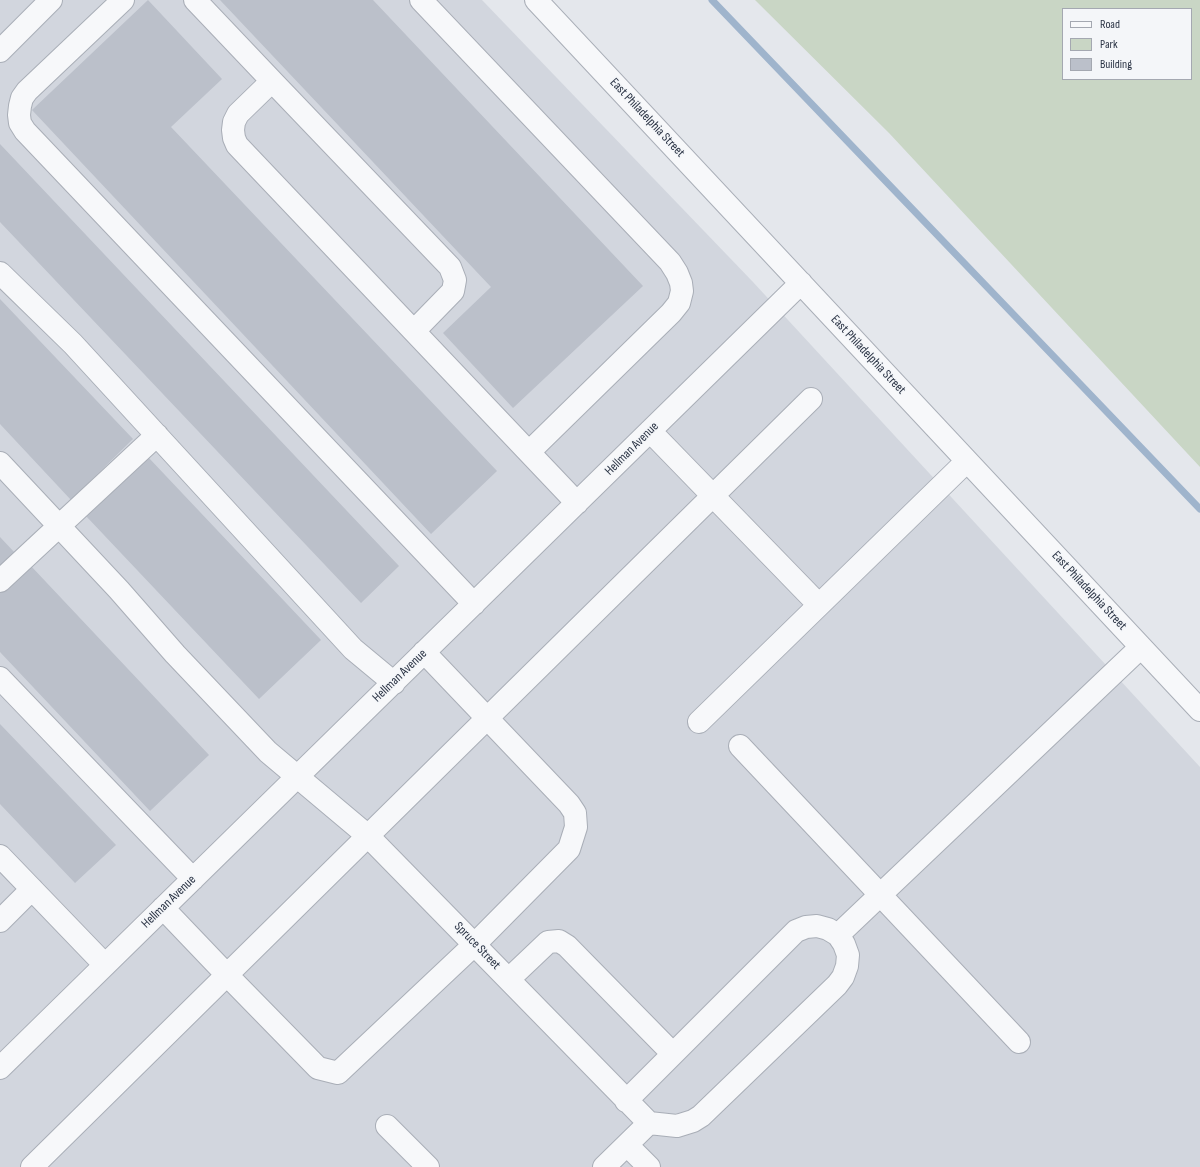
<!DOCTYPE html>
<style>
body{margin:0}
#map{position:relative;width:1200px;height:1167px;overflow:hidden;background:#e4e7ec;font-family:"Sofia Sans Condensed",sans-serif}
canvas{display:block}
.legend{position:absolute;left:1062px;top:8px;width:130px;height:72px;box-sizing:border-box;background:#f4f6f9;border:1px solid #a4a8b1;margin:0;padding:5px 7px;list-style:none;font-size:12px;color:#2b3445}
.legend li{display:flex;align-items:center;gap:8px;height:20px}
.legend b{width:20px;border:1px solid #a4a8b1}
</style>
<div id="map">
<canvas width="1200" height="1167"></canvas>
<ul class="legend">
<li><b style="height:5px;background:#f7f8fa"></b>Road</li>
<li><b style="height:11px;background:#c9d6c5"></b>Park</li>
<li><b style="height:11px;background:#bbc0ca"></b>Building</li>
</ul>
</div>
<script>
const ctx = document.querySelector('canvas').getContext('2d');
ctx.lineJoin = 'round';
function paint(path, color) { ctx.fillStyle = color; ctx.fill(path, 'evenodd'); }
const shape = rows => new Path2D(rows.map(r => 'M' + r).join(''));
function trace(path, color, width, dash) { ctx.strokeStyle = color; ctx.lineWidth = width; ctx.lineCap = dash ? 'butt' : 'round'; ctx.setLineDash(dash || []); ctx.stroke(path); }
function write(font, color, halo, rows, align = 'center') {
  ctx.font = font + ' "Sofia Sans Condensed",sans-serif'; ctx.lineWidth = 3; ctx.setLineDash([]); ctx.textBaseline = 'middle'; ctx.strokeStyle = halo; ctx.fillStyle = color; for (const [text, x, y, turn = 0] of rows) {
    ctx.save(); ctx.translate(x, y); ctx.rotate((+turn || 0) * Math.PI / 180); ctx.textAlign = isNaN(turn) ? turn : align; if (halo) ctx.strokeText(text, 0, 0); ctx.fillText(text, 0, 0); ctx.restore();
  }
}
paint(shape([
 [0,0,482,0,753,282,1200,767,1200,1167,0,1167]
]), '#d2d6de');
paint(shape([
 [755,0,1200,0,1200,467,889,133],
 [1063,9,1191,9,1191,79,1063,79]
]), '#c9d6c5');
trace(shape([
 [712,0,1200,509]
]), '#9fb4cc', 7);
paint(shape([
 [148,0,222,79,171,127,497,471,431,534,32,110],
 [220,0,373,0,643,286,513,408,443,333,491,287],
 [0,144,399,566,361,603,0,222],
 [0,299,133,439,71,500,0,424],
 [148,457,321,640,259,699,86,516],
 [0,537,15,553,0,567],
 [30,565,209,755,150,811,0,652,0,593],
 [0,724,116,845,75,883,0,804]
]), '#bbc0ca');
const minor = shape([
 [123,0,27,91,22,98,20,106,19,115,20,123,25,131,474,604],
 [195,0,272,81,238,114,234,122,233,130,234,138,237,145,577,503],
 [421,0,670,262,677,273,681,283,682,291,679,303,671,313,529,452],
 [536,0,1200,710],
 [0,51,51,0],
 [272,81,450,267,455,280,453,291,414,331],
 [0,273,73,344,353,649,394,683],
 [650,431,819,605],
 [0,463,119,590,175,654,268,752,368,836,649,1123],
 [0,581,157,435],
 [0,678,193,879],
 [699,722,967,461],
 [740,746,1019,1042],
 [0,856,105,965],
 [163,908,227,975,318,1068,338,1073,475,944,569,849,576,827,575,813,569,804,424,652],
 [0,921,32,889],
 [838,935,1141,647],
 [509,979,548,942,559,941,567,946,673,1054],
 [0,1068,801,283],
 [626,1101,796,931,806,927,817,926,828,929,838,935,844,944,848,955,847,966,843,977,837,985,701,1116,693,1121,677,1126,649,1123],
 [387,1126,428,1167],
 [627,1145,649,1167],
 [32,1167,811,399],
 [604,1167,649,1123]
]);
trace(minor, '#a9aeb7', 24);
trace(minor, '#f7f8fa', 22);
write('13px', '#2b3445', '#f4f6f9', [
 ["East Philadelphia Street",647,118,47],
 ["East Philadelphia Street",868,355,47],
 ["Hellman Avenue",632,449,-45],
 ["East Philadelphia Street",1089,591,47],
 ["Hellman Avenue",400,676,-44],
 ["Hellman Avenue",169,902,-44],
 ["Spruce Street",477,946,46]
]);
</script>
